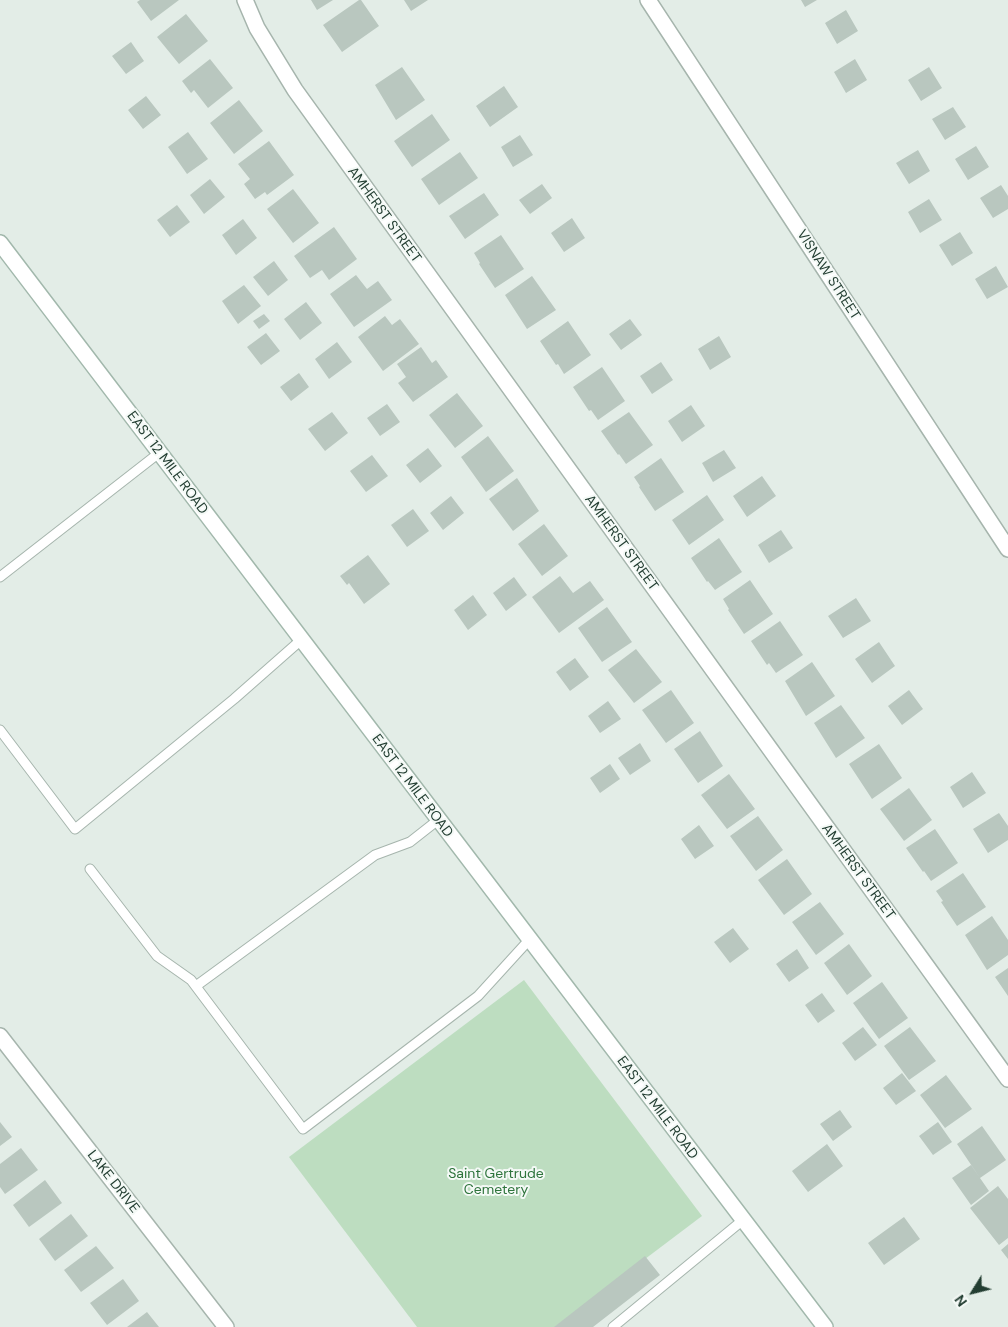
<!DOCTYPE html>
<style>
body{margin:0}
#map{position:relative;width:1008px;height:1327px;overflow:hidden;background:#e3ede7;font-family:"DM Sans",sans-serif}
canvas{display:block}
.north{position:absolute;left:948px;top:1267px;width:50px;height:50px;-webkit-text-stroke:4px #f4f9f6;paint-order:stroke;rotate:234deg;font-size:14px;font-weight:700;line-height:20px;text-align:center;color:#233e32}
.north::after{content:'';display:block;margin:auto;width:18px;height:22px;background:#233e32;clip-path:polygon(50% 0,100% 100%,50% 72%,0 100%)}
</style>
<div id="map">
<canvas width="1008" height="1327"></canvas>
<div class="north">N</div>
</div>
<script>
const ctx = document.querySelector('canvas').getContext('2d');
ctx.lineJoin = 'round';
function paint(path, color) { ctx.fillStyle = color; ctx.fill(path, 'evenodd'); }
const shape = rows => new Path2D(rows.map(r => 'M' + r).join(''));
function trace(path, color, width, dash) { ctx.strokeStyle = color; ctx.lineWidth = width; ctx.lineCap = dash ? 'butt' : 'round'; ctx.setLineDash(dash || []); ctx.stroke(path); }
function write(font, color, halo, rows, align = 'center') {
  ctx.font = font + ' "DM Sans",sans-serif'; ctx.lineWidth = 4; ctx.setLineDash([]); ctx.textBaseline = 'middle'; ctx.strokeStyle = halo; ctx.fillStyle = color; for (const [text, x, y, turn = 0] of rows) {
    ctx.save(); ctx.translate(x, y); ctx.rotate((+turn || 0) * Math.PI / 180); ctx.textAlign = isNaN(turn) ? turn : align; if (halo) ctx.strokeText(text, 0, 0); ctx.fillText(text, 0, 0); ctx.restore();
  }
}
paint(shape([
 [524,980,702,1216,555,1327,417,1327,289,1157]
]), '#bdddc0');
paint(shape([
 [140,0,179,0,151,21,137,2],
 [311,0,333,0,317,10],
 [359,0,361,0,379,26,342,52,323,25],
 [404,0,428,0,411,11],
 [801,0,817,0,805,7],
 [846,10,858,31,837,44,825,23],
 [186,14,208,41,179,64,157,37],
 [131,42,144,61,126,74,112,56],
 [210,59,233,88,208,108,194,90,191,93,182,81],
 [855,59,867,80,846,93,834,72],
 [402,67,425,100,396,120,375,85],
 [929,67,942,88,921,101,908,80],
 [504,86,518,107,490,127,476,106],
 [146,96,161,115,143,129,128,110],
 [239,100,263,131,234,154,210,123],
 [953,107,966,127,945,140,932,119],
 [432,114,450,140,412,167,394,141],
 [188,132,208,159,187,174,168,147],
 [520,135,533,155,513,167,501,147],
 [269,141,294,175,267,195,265,192,255,199,244,184,250,179,238,164],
 [976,146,989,167,968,180,955,159],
 [918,150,930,171,909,184,896,163],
 [460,152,478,178,439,205,421,179],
 [210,179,225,197,204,214,190,195],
 [542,184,552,198,530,214,519,200],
 [1001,185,1008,196,1008,209,993,218,980,198],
 [293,189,319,223,293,243,267,209],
 [484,193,499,215,465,239,449,216],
 [929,199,942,220,920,233,908,212],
 [177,205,190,222,170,237,157,220],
 [572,218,585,238,564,252,551,233],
 [243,219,257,238,236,255,222,235],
 [334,227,357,259,329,280,322,270,310,278,294,256],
 [960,232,973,253,952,266,939,245],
 [501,235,524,269,495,288,479,264,480,263,474,253],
 [274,261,288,280,268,296,253,277],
 [996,266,1008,287,987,299,975,279],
 [356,275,367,289,378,281,392,300,354,327,330,294],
 [532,276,556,310,527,329,505,295],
 [244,285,261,306,238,324,222,301],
 [306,302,322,323,300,340,284,319],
 [264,314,270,321,259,329,253,321],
 [385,316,392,325,400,319,419,344,383,371,358,337],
 [630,319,642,335,621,350,609,334],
 [568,321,591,355,564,374,558,364,556,365,540,341],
 [266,333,280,351,261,365,247,347],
 [719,336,731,357,710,370,698,349],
 [337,342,352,362,329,379,315,359],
 [421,347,432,363,436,360,448,377,413,402,398,383,406,377,397,364],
 [661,362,673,380,652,394,640,376],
 [602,367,625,401,598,420,591,410,589,411,573,387],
 [299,373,309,387,291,401,280,387],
 [457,393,483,426,455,448,429,415],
 [387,404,400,422,380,436,367,418],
 [691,405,705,426,682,442,668,421],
 [332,412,348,433,325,451,308,429],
 [629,412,653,445,626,464,619,454,618,455,601,431],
 [488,436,514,471,486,492,461,457],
 [428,448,442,466,420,483,406,465],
 [724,450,736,468,713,482,702,463],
 [372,455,388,476,366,492,350,471],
 [661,458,684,492,655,511,639,487,640,486,634,477],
 [762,476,776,496,747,517,733,496],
 [517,478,539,511,513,531,489,499],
 [707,495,724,520,689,545,672,520],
 [451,496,464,513,443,530,430,513],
 [413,509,429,531,407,547,391,525],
 [544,524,568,556,542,576,518,544],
 [781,530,793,548,769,563,758,545],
 [719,538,742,572,715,590,708,581,707,582,691,558],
 [368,555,390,584,364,604,349,583,347,585,340,576],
 [560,576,573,593,590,581,604,600,559,633,532,597],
 [514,577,527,595,506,611,493,593],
 [750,580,773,614,744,634,728,610,729,609,723,599],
 [473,595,487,615,468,630,454,610],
 [856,598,871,621,843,638,828,616],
 [607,607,632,642,602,662,578,628],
 [780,621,803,655,776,673,769,663,767,665,751,641],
 [879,642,895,666,872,683,855,659],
 [636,649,662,682,634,703,608,670],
 [575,658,589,677,570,691,556,672],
 [812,662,835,696,806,716,785,681],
 [671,690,694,723,666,743,642,710],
 [909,690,923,709,902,725,888,706],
 [608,701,621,719,600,733,588,716],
 [841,705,865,738,836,758,814,723],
 [700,731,723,766,698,783,674,749],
 [640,743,651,761,630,775,618,758],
 [879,744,902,778,872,799,849,764],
 [610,764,620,779,600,793,590,778],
 [972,772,986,793,963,808,950,787],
 [729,774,755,809,727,829,701,795],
 [909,788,932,820,904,841,880,809],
 [999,813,1008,826,1008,840,988,853,973,829],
 [758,816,783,850,756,871,730,836],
 [699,825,714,846,695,859,681,839],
 [935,829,958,863,931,881,924,871,923,872,906,848],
 [787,859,812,894,784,915,758,880],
 [963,873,986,907,957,926,941,902,943,901,936,891],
 [820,902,844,934,816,955,792,922],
 [992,916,1008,940,1008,955,987,970,965,935],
 [733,928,749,949,730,963,714,942],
 [849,944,872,976,847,995,824,963],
 [797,949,809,968,789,982,776,964],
 [1008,968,1008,996,995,977],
 [882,982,908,1018,879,1039,853,1003],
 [822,993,835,1011,818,1023,805,1005],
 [863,1027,877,1045,855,1061,842,1043],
 [910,1027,936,1061,909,1080,884,1046],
 [902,1073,916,1091,896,1105,883,1088],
 [946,1075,972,1109,945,1128,920,1095],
 [840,1110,852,1127,833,1141,820,1124],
 [0,1122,12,1137,0,1146],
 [938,1122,952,1142,933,1155,919,1136],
 [982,1126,1006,1160,980,1178,957,1144],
 [827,1144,843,1166,808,1192,792,1171],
 [21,1148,38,1170,5,1194,0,1187,0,1164],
 [971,1165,989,1191,971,1205,952,1178],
 [45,1180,62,1203,29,1227,13,1205],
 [998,1186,1008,1199,1008,1238,999,1245,970,1208],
 [71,1214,88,1236,55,1261,39,1239],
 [904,1217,920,1239,884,1265,868,1243],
 [1008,1244,1008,1259,1001,1250],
 [96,1246,114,1268,81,1292,64,1270],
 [645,1256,660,1275,593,1327,554,1327],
 [123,1279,139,1301,107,1325,90,1303],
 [147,1312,159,1327,127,1327]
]), '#b9c7bf');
const service = shape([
 [0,577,159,453],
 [0,730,75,829,234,699,301,640],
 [90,869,157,956,191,980,303,1129,478,996,529,940],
 [196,986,375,855,410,842,438,820],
 [613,1327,743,1220]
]);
const minor = shape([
 [245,0,257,28,295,90,1008,1079],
 [648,0,1008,549],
 [0,1036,226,1327]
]);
const secondary = shape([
 [0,243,825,1327]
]);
trace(service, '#a6b5ad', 11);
trace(minor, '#a6b5ad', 18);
trace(secondary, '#a2b8ac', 18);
trace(service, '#fff', 9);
trace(minor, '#fff', 15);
trace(secondary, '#fff', 15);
write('14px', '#233e32', '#f4f9f6', [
 ["AMHERST STREET",384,215,54],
 ["VISNAW STREET",828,275,57],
 ["EAST 12 MILE ROAD",167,463,53],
 ["AMHERST STREET",621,543,54],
 ["EAST 12 MILE ROAD",412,786,53],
 ["AMHERST STREET",858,872,54],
 ["EAST 12 MILE ROAD",657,1108,53],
 ["LAKE DRIVE",113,1182,52]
]);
write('14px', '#2e743c', '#f4f9f6', [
 ["Saint Gertrude",496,1174],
 ["Cemetery",496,1190]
]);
</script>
